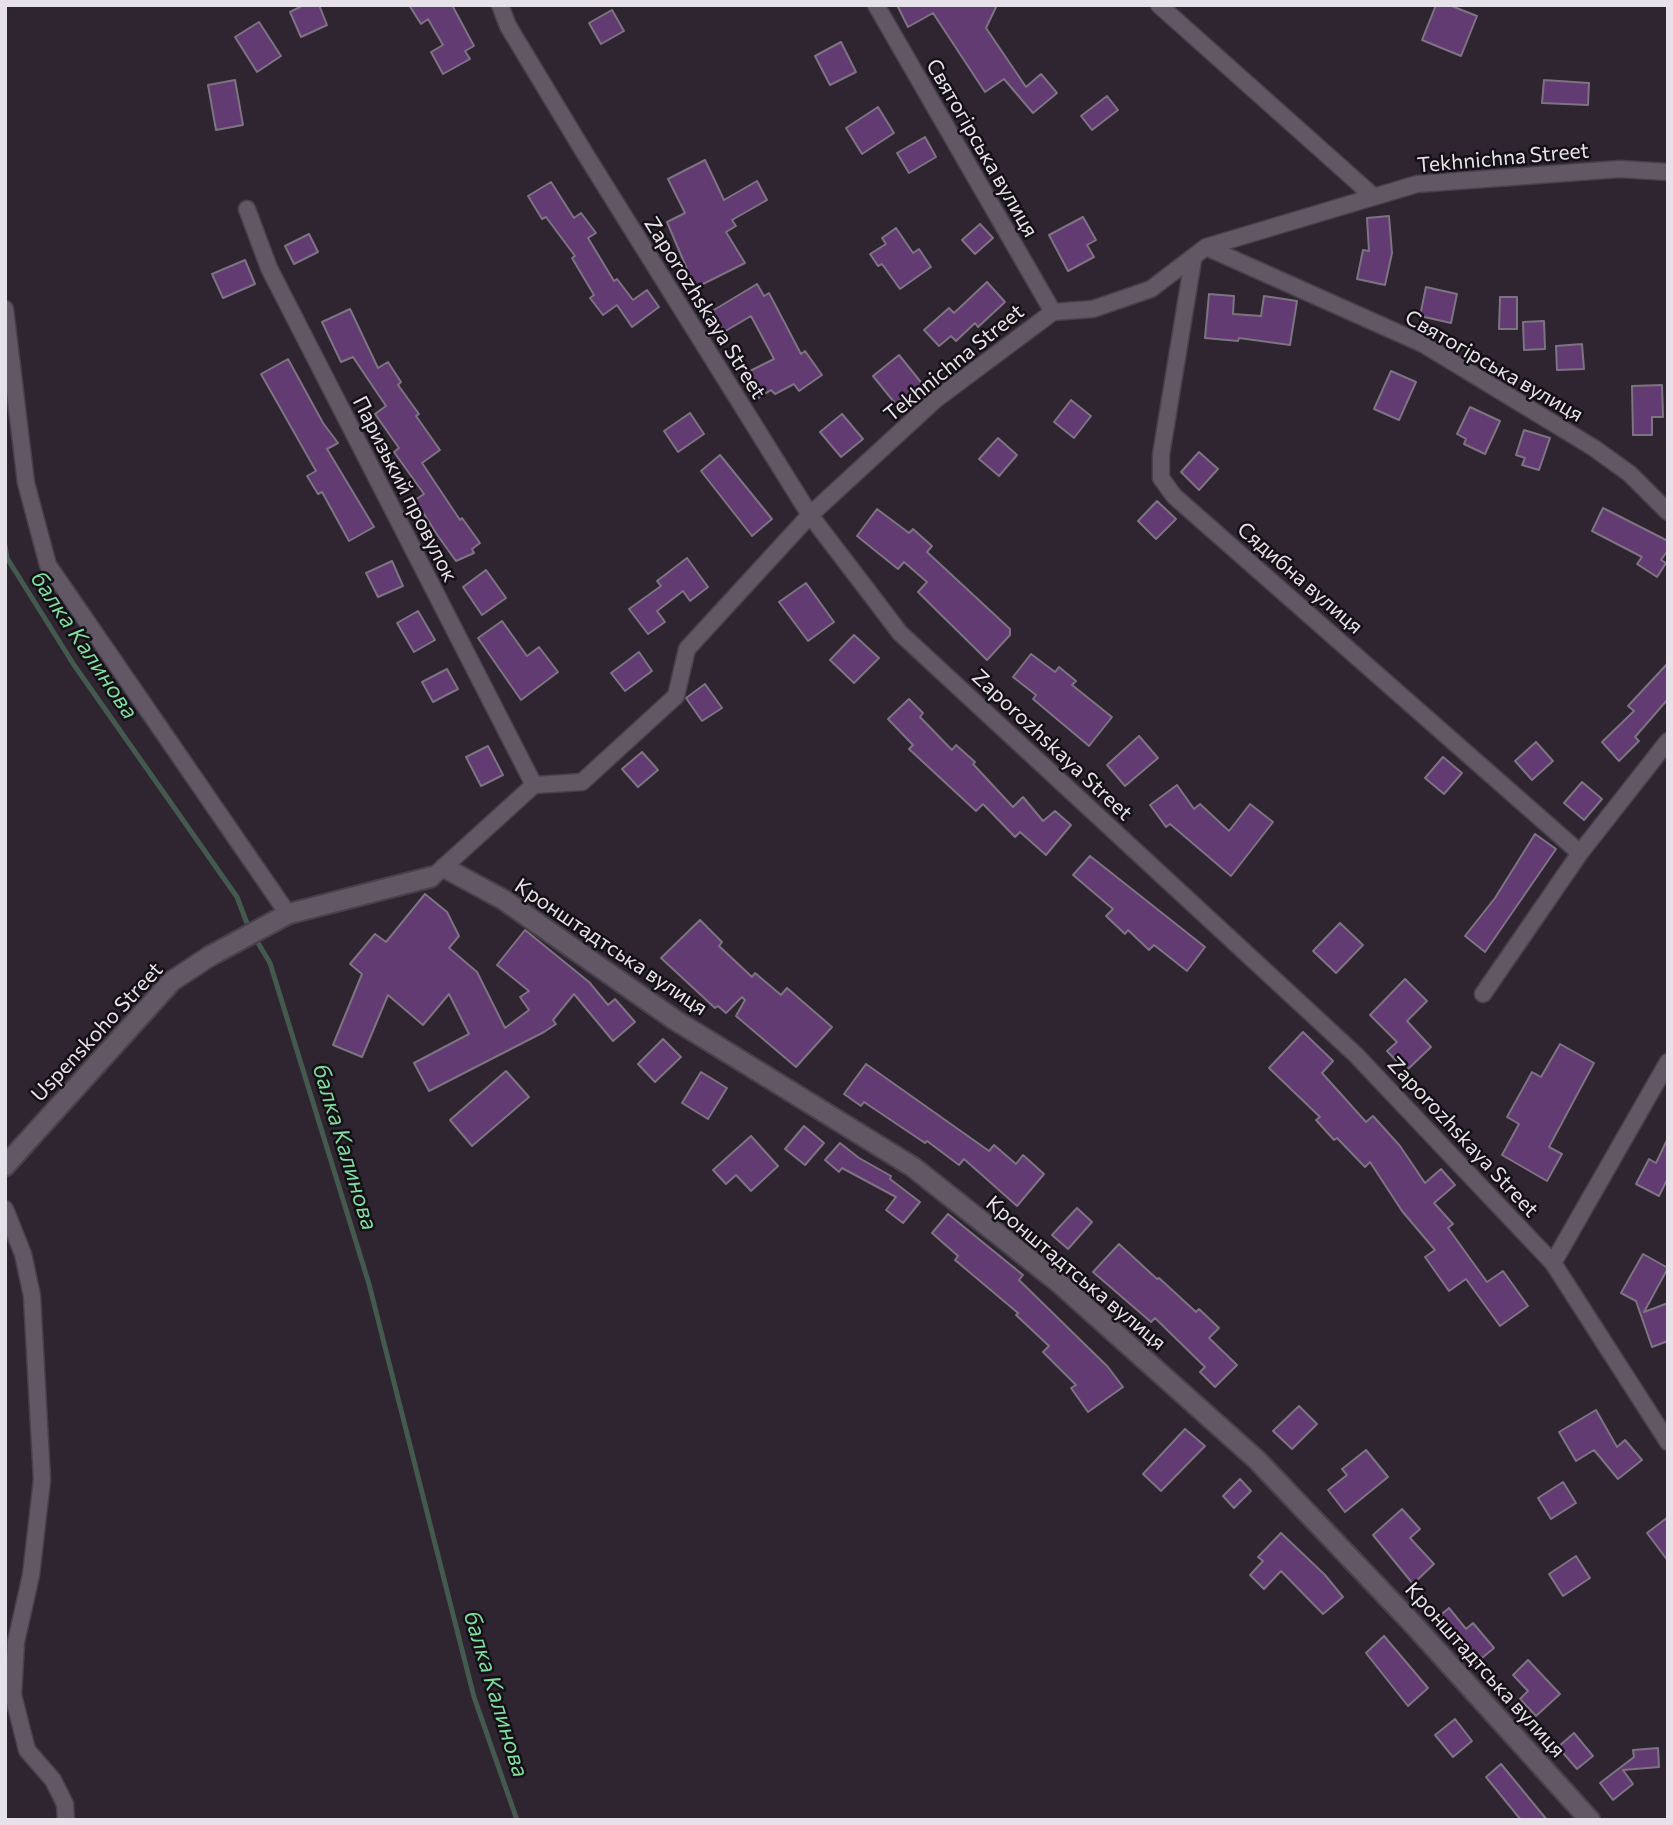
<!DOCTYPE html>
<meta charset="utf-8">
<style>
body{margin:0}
#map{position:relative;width:1673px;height:1825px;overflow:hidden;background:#2e2531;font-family:Commissioner,sans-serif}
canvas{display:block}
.frame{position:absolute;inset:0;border:7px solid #e7e1ea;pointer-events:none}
</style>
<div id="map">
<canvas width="1673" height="1825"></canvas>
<div class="frame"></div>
</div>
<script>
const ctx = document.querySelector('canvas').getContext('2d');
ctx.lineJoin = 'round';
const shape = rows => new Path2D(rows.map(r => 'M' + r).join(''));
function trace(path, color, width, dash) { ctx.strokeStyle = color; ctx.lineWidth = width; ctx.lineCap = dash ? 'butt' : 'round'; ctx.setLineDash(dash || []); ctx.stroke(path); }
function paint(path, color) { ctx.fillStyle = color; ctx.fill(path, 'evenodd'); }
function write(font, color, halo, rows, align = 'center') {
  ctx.font = font + ' Commissioner,sans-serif'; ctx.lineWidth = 5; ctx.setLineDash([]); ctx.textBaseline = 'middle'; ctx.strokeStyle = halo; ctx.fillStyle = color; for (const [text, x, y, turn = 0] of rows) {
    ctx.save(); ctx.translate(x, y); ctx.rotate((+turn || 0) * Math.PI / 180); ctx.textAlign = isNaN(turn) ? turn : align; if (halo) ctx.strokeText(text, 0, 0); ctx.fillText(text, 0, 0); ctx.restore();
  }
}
trace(shape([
 [5,546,7,558,74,665,237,897,248,926,270,963,369,1284,474,1697,517,1820]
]), '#455a4e', 5);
const building = shape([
 [304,5,319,5,327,25,301,37,290,12,304,5],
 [409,5,452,5,474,46,465,51,470,59,443,74,431,52,443,45,428,19,421,24,409,5],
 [897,5,997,5,986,28,1026,87,1041,74,1057,93,1033,113,1004,79,985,92,933,13,908,27,897,5],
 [1436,5,1449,5,1477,16,1461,56,1422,40,1436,5],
 [612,10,624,31,601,44,589,23,612,10],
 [259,22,281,56,257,72,235,37,259,22],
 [841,42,856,72,830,85,815,56,841,42],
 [235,80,243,125,216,130,208,85,235,80],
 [1544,80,1589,83,1588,105,1542,103,1544,80],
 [1107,96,1118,110,1092,130,1081,116,1107,96],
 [878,107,894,133,862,154,846,128,878,107],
 [925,137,936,157,909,173,897,153,925,137],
 [705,160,724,200,757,181,767,200,732,220,736,226,726,232,745,263,695,288,667,222,685,213,668,179,705,160],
 [551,182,574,218,581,213,596,233,588,238,614,281,617,279,633,300,647,290,659,307,632,327,617,305,603,315,590,298,594,295,572,258,575,256,546,217,542,219,528,196,551,182],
 [1389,216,1392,253,1385,285,1357,279,1363,250,1369,251,1367,218,1389,216],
 [1083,217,1096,240,1087,245,1094,257,1068,271,1049,235,1083,217],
 [980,224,993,238,975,254,962,240,980,224],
 [896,228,913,253,919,249,931,267,900,289,882,264,878,266,870,254,886,244,882,238,896,228],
 [309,234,318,252,294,264,285,246,309,234],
 [245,260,255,284,223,298,212,274,245,260],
 [987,282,1005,302,978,327,975,323,956,341,951,336,939,346,924,330,949,308,954,313,987,282],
 [757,284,764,296,769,293,801,354,805,351,822,375,799,391,794,384,775,394,771,390,754,401,740,376,774,359,751,316,717,336,704,316,757,284],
 [1426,287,1457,294,1451,323,1420,316,1426,287],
 [1209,294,1234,296,1233,314,1261,316,1264,296,1297,301,1290,345,1239,338,1238,341,1205,338,1209,294],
 [1500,297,1517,297,1517,329,1499,329,1500,297],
 [350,309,378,368,388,362,401,382,398,385,419,414,416,416,440,450,422,463,460,520,462,518,480,543,472,549,474,553,456,561,438,536,415,500,424,494,394,452,399,448,375,414,386,406,353,357,341,362,322,322,350,309],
 [1544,321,1545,349,1524,350,1523,322,1544,321],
 [1582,344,1584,369,1557,370,1556,346,1582,344],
 [899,355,924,386,898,407,873,376,899,355],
 [288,359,323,423,338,443,327,449,374,527,349,541,322,492,318,494,307,476,316,471,261,374,288,359],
 [1391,371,1416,382,1399,420,1374,409,1391,371],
 [1662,385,1663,417,1652,417,1652,435,1633,435,1632,386,1662,385],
 [1071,400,1091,416,1074,438,1054,422,1071,400],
 [1470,407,1500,421,1485,454,1464,444,1466,439,1457,434,1470,407],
 [690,413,704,434,678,452,664,431,690,413],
 [842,414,863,439,841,457,820,432,842,414],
 [1524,430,1550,438,1539,470,1522,465,1525,458,1516,455,1524,430],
 [998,438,1017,455,999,476,979,459,998,438],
 [1199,452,1218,469,1199,490,1181,472,1199,452],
 [720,455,772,519,752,536,701,471,720,455],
 [1157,501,1176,519,1156,539,1138,521,1157,501],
 [1603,508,1668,541,1668,550,1661,560,1666,563,1657,577,1637,564,1642,557,1592,531,1603,508],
 [877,509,909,533,913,529,932,546,927,552,1010,629,1010,635,987,660,918,592,927,582,904,562,898,569,857,536,877,509],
 [687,558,708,587,690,601,683,591,657,611,665,622,648,634,629,609,661,586,657,581,687,558],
 [392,561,403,586,378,597,366,573,392,561],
 [486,570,506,598,482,615,463,587,486,570],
 [806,583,834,622,808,641,779,602,806,583],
 [418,611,435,640,414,652,397,623,418,611],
 [502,621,527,656,539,647,558,672,521,700,478,638,502,621],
 [854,635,879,658,854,683,830,660,854,635],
 [639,652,652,671,625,691,611,673,639,652],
 [1031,654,1055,672,1059,667,1076,681,1072,685,1112,717,1089,746,1033,699,1036,695,1013,677,1031,654],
 [1668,663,1668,699,1635,737,1639,741,1619,761,1602,742,1634,711,1628,706,1668,663],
 [447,669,458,689,433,702,422,682,447,669],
 [705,684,722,708,702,721,686,698,705,684],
 [909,699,923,713,920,717,952,750,956,745,975,762,973,764,1013,807,1023,797,1043,821,1055,811,1071,825,1046,855,1020,832,1015,837,983,804,976,811,909,749,913,745,888,719,909,699],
 [1139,736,1158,758,1125,786,1107,765,1139,736],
 [1536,742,1553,761,1532,780,1515,761,1536,742],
 [488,746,503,775,481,786,466,757,488,746],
 [642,752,658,770,638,787,622,769,642,752],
 [1443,757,1462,773,1444,794,1425,778,1443,757],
 [1582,782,1602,799,1584,820,1564,803,1582,782],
 [1177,785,1194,809,1200,804,1229,831,1250,804,1273,822,1231,876,1170,824,1166,827,1150,805,1177,785],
 [1535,834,1556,849,1485,952,1465,936,1495,898,1535,834],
 [1090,856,1205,947,1187,971,1154,945,1149,950,1128,930,1125,934,1106,916,1113,909,1073,875,1090,856],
 [425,894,447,912,459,936,449,948,477,972,505,1028,529,1010,520,997,529,991,497,965,525,930,589,982,608,1005,615,999,635,1022,613,1041,574,994,553,1020,556,1024,544,1032,429,1091,414,1063,469,1034,449,994,423,1025,388,995,362,1057,333,1045,362,974,350,964,375,934,386,942,425,894],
 [700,920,722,942,719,946,752,977,755,973,781,995,787,988,832,1027,796,1067,736,1016,745,1000,742,997,726,1013,718,1006,715,1008,661,958,700,920],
 [1340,923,1363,945,1336,973,1313,951,1340,923],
 [1405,979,1427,1001,1407,1021,1431,1047,1406,1071,1387,1051,1397,1042,1370,1015,1405,979],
 [1303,1032,1333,1061,1322,1073,1366,1122,1373,1116,1400,1146,1425,1183,1441,1169,1455,1185,1434,1203,1453,1224,1448,1228,1487,1282,1503,1271,1528,1306,1500,1326,1466,1279,1449,1291,1425,1257,1435,1250,1402,1211,1370,1162,1365,1167,1337,1138,1334,1140,1316,1120,1320,1117,1269,1068,1303,1032],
 [663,1039,681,1057,655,1082,638,1064,663,1039],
 [1560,1044,1594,1063,1549,1147,1562,1154,1547,1181,1502,1155,1519,1124,1507,1117,1532,1072,1541,1077,1560,1044],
 [866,1064,989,1151,994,1145,1016,1164,1023,1155,1044,1174,1017,1206,964,1159,959,1165,927,1141,925,1143,864,1102,861,1106,844,1094,866,1064],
 [506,1071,529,1097,472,1146,450,1120,506,1071],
 [701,1072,727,1088,708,1119,682,1103,701,1072],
 [804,1126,824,1143,805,1165,785,1149,804,1126],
 [751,1136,778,1166,751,1191,736,1175,726,1184,713,1170,751,1136],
 [1668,1138,1668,1178,1659,1196,1636,1184,1649,1159,1656,1163,1668,1138],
 [840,1143,859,1158,891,1176,890,1179,920,1202,903,1223,886,1210,896,1197,842,1168,839,1172,825,1160,840,1143],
 [1077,1208,1092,1222,1068,1249,1052,1235,1077,1208],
 [948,1214,1023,1275,1019,1280,1108,1367,1123,1387,1088,1412,1071,1388,1076,1385,1043,1352,1049,1346,1016,1315,1018,1313,955,1260,958,1256,932,1233,948,1214],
 [1119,1244,1157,1279,1159,1278,1196,1312,1199,1309,1219,1328,1209,1338,1237,1365,1215,1387,1200,1372,1205,1367,1155,1318,1151,1322,1093,1272,1119,1244],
 [1643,1254,1668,1268,1644,1312,1668,1303,1668,1341,1652,1347,1636,1301,1621,1293,1643,1254],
 [1299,1406,1317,1424,1292,1449,1273,1431,1299,1406],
 [1596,1410,1617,1447,1625,1440,1642,1460,1618,1479,1594,1450,1576,1461,1559,1432,1596,1410],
 [1185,1429,1205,1446,1161,1491,1143,1474,1185,1429],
 [1366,1450,1388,1477,1345,1512,1328,1490,1347,1475,1342,1469,1366,1450],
 [1240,1479,1251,1491,1234,1508,1223,1496,1240,1479],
 [1563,1482,1576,1503,1551,1519,1538,1498,1563,1482],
 [1402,1509,1420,1529,1410,1538,1434,1564,1413,1584,1373,1535,1402,1509],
 [1668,1517,1668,1561,1647,1533,1668,1517],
 [1281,1533,1325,1575,1343,1597,1323,1614,1281,1571,1264,1589,1250,1575,1263,1561,1258,1557,1281,1533],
 [1576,1556,1590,1578,1563,1596,1549,1574,1576,1556],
 [1449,1608,1466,1629,1473,1623,1494,1648,1476,1663,1437,1618,1449,1608],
 [1384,1636,1428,1688,1408,1706,1366,1653,1384,1636],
 [1528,1660,1560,1694,1536,1716,1520,1699,1528,1691,1513,1675,1528,1660],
 [1455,1719,1472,1741,1453,1757,1435,1735,1455,1719],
 [1574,1733,1593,1756,1577,1769,1558,1747,1574,1733],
 [1658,1748,1659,1767,1623,1770,1633,1784,1613,1800,1600,1783,1634,1757,1633,1750,1658,1748],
 [1501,1764,1547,1820,1521,1820,1486,1777,1501,1764]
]);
paint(building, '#613b71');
trace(building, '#7d7382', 2);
const minor = shape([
 [500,5,508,26,584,152,810,515,900,633,1355,1054,1553,1263,1668,1442],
 [876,5,1053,312],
 [1159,5,1373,196],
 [247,209,269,268,534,785],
 [1206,247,1423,344,1594,448,1630,474,1668,512],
 [1193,260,1161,455,1161,478,1174,496,1580,853],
 [5,309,26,483,48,565,288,914],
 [436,874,534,785,582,782,676,696,687,649,810,515,935,400,1053,312,1093,309,1151,289,1206,247,1417,184,1620,169,1668,172],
 [1483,994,1580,853,1668,741],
 [5,1209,23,1254,32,1296,42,1480,31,1575,16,1642,13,1695,27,1750,53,1780,65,1804,66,1820],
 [1553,1263,1668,1062]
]);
const tertiary = shape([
 [445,868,504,900,675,1020,913,1167,1058,1282,1257,1460,1412,1623,1590,1820],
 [5,1166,172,981,210,956,288,914,431,877]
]);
trace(minor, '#48414b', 19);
trace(tertiary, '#48414b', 23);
trace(minor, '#615765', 16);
trace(tertiary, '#615765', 19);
write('21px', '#e7e1ea', '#141015', [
 ["Святогірська вулиця",982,148,60],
 ["Tekhnichna Street",1503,158,-5],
 ["Zaporozhskaya Street",705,308,58],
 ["Tekhnichna Street",954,363,-39],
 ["Святогірська вулиця",1494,366,30],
 ["Паризький провулок",405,489,63],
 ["Сядибна вулиця",1300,578,41],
 ["Zaporozhskaya Street",1052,745,43],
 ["Кронштадтська вулиця",611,947,34],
 ["Uspenskoho Street",97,1032,-47],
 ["Zaporozhskaya Street",1463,1137,47],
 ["Кронштадтська вулиця",1076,1273,40],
 ["Кронштадтська вулиця",1485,1670,48]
]);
write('italic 23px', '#7edd9f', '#141015', [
 ["балка Калинова",84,645,56],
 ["балка Калинова",345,1147,73],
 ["балка Калинова",496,1694,73]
]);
</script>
